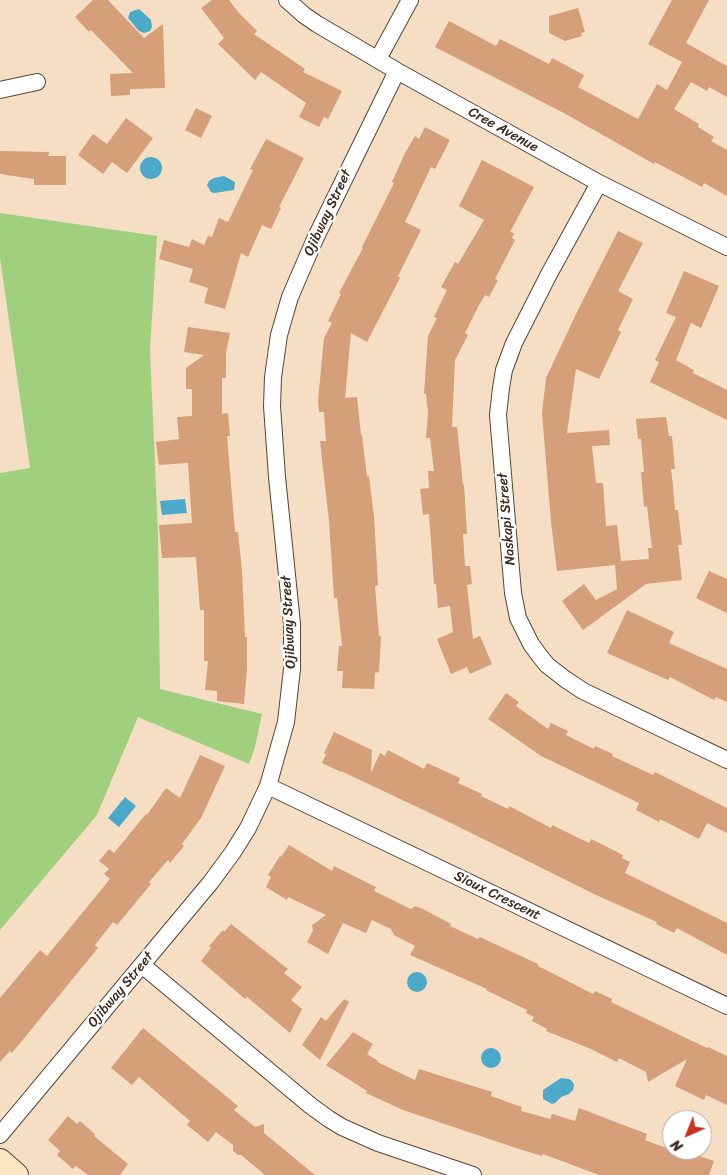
<!DOCTYPE html>
<style>
body{margin:0}
#map{position:relative;width:727px;height:1175px;overflow:hidden;background:#f5dec3;font-family:Sriracha,sans-serif}
canvas{display:block}
.north{position:absolute;left:662px;top:1110px;width:50px;height:50px;box-sizing:border-box;background:#fff;border:1px solid #b1aaa5;border-radius:50%;rotate:224deg;font-size:14px;font-weight:700;line-height:20px;text-align:center;color:#3b2a1e}
.north::after{content:'';display:block;margin:auto;width:18px;height:22px;background:#c8321e;clip-path:polygon(50% 0,100% 100%,50% 72%,0 100%)}
</style>
<div id="map">
<canvas width="727" height="1175"></canvas>
<div class="north">N</div>
</div>
<script>
const ctx = document.querySelector('canvas').getContext('2d');
ctx.lineJoin = 'round';
function paint(path, color) { ctx.fillStyle = color; ctx.fill(path, 'evenodd'); }
const shape = rows => new Path2D(rows.map(r => 'M' + r).join(''));
function trace(path, color, width, dash) { ctx.strokeStyle = color; ctx.lineWidth = width; ctx.lineCap = dash ? 'butt' : 'round'; ctx.setLineDash(dash || []); ctx.stroke(path); }
function write(font, color, halo, rows, align = 'center') {
  ctx.font = font + ' Sriracha,sans-serif'; ctx.lineWidth = 5; ctx.setLineDash([]); ctx.textBaseline = 'middle'; ctx.strokeStyle = halo; ctx.fillStyle = color; for (const [text, x, y, turn = 0] of rows) {
    ctx.save(); ctx.translate(x, y); ctx.rotate((+turn || 0) * Math.PI / 180); ctx.textAlign = isNaN(turn) ? turn : align; if (halo) ctx.strokeText(text, 0, 0); ctx.fillText(text, 0, 0); ctx.restore();
  }
}
paint(shape([
 [0,213,157,236,150,350,158,535,160,689,262,714,255,747,249,764,138,717,97,815,0,930,0,473,30,468,0,258]
]), '#a0d07e');
paint(shape([
 [139,9,151,20,152,27,150,31,144,33,139,31,128,18,130,12],
 '140 168a11 11 0 1 1 22 0a11 11 0 1 1-22 0Z',
 [224,176,235,182,234,190,214,193,211,192,207,185,209,181,214,178],
 [185,499,187,513,162,515,160,501],
 [125,797,136,806,119,827,108,818],
 '407 982a10 10 0 1 1 20 0a10 10 0 1 1-20 0Z',
 '481 1058a10 10 0 1 1 20 0a10 10 0 1 1-20 0Z',
 [561,1078,569,1079,572,1081,574,1085,573,1090,569,1094,561,1097,555,1103,552,1104,543,1099,543,1090]
]), '#4ba9c9');
paint(shape([
 [93,0,108,0,144,38,163,24,165,88,130,89,130,95,111,96,110,74,133,73,91,30,89,32,75,17],
 [212,0,229,0,238,12,257,31,254,34,305,69,303,72,342,91,328,119,324,117,319,127,299,117,306,103,261,72,255,80,218,44,224,38,201,8],
 [672,0,709,0,686,43,727,66,727,97,709,87,707,91,691,82,674,109,699,124,698,127,714,137,711,141,727,150,727,196,704,183,702,187,655,162,654,164,564,113,435,47,449,21,496,46,500,39,549,64,552,58,584,75,578,87,638,119,657,84,667,90,682,62,648,44],
 [578,8,585,32,581,33,582,36,565,41,549,33,549,16],
 [196,108,212,116,201,138,185,130],
 [126,118,153,138,127,173,112,162,103,174,78,155,93,134,107,144],
 [425,127,450,140,435,169,431,167,405,222,421,230,398,276,400,278,367,342,351,333,345,398,357,397,361,435,362,435,367,477,369,476,374,517,378,585,375,586,379,636,381,636,379,672,375,673,374,689,342,688,343,671,337,671,339,646,342,646,337,598,334,598,329,521,320,441,326,441,324,412,319,412,318,401,324,338,332,323,328,321,341,294,339,293,363,248,362,247,394,183,392,182,405,153,415,136,419,139],
 [266,139,304,158,279,207,281,208,271,229,262,225,248,257,241,253,225,309,204,303,208,288,189,282,193,269,159,259,164,240,189,247,192,239,204,245,208,236,212,237,219,218,228,222,253,170,250,169],
 [0,151,49,152,48,156,66,156,66,185,34,185,34,179,0,174],
 [482,160,534,187,510,232,514,233,512,238,515,240,495,279,498,280,489,297,485,295,478,307,465,333,468,335,455,360,452,427,457,427,463,485,464,485,467,534,463,534,465,566,470,566,472,584,467,585,473,639,480,636,492,664,470,674,467,667,451,674,437,639,453,632,450,606,438,608,436,584,434,584,429,514,423,515,420,489,429,488,428,471,434,471,430,438,426,438,428,413,426,394,424,394,428,336,437,318,434,317,447,290,441,287,455,262,458,264,484,220,459,206],
 [618,231,643,243,618,291,633,299,618,330,621,332,599,379,576,369,567,433,609,430,610,445,592,446,596,483,603,483,606,526,617,525,621,561,649,559,648,548,652,548,647,506,644,507,641,472,644,472,641,439,638,439,636,419,666,417,669,436,672,436,675,469,671,469,673,486,675,510,678,510,682,545,678,545,682,580,646,584,583,630,562,601,584,584,596,600,617,589,615,565,557,571,551,522,542,413,546,378,577,312],
 [684,271,719,286,701,328,691,323,676,360,694,370,693,373,727,390,727,420,650,382,659,362,655,360,676,317,666,313],
 [188,327,230,333,226,353,226,378,222,378,222,414,228,413,230,436,227,436,235,532,238,532,242,571,245,637,247,637,247,669,244,704,217,701,217,691,205,690,208,661,204,661,204,610,200,610,196,557,162,558,159,525,192,523,188,463,159,465,156,442,179,439,177,417,192,416,192,389,186,389,186,368,204,355,184,352],
 [709,571,727,579,727,613,696,598],
 [627,610,674,632,669,643,727,669,727,702,716,697,714,700,670,677,668,680,607,653],
 [506,693,519,702,516,706,548,729,551,723,568,731,566,735,594,749,595,746,613,754,612,756,653,775,655,772,727,808,727,833,707,823,699,839,660,819,659,822,636,810,639,803,541,756,488,719],
 [334,732,372,750,371,773,380,753,385,756,388,750,424,769,427,763,460,778,458,783,482,794,481,796,508,809,509,806,551,828,552,825,589,843,591,839,623,855,622,858,630,862,625,873,727,923,727,955,677,928,674,933,656,924,657,922,596,895,451,823,341,771,341,772,322,763,326,754,324,753],
 [200,755,225,766,201,818,182,844,184,846,170,863,168,860,149,882,151,884,117,925,113,922,95,945,98,948,12,1053,10,1051,0,1062,0,998,40,950,47,956,110,879,104,874,109,869,99,861,109,849,114,853,146,814,147,815,166,788,180,798],
 [289,845,332,871,334,866,376,887,374,891,411,909,415,906,423,909,451,924,450,926,478,939,480,937,538,964,538,966,593,994,595,991,612,999,611,1002,707,1048,708,1047,727,1056,727,1105,706,1095,704,1100,675,1086,687,1059,648,1082,646,1072,619,1058,617,1062,591,1049,546,1031,547,1029,532,1021,534,1017,526,1013,527,1010,486,990,487,989,410,955,415,946,394,935,391,929,372,920,366,933,343,923,328,954,307,942,313,931,312,925,326,915,288,897,287,900,266,887,271,877,268,875,280,856,281,857],
 [231,924,288,969,284,973,302,987,291,1000,302,1009,290,1033,247,997,245,999,201,961,211,948,209,946,223,930,224,932],
 [344,999,349,1002,320,1060,302,1045,321,1017,326,1021],
 [143,1028,238,1106,234,1110,255,1127,264,1124,264,1133,315,1175,265,1175,241,1155,238,1155,233,1151,233,1145,216,1132,208,1142,187,1125,190,1121,139,1077,132,1085,111,1068],
 [353,1032,373,1044,367,1054,378,1061,377,1062,415,1080,419,1069,492,1092,491,1096,522,1107,521,1111,550,1119,552,1114,575,1121,579,1108,647,1134,645,1140,672,1150,683,1153,684,1151,714,1161,709,1175,599,1175,543,1154,542,1156,519,1149,403,1110,366,1093,367,1091,326,1065],
 [68,1116,77,1124,80,1121,95,1134,94,1136,128,1164,120,1175,88,1175,76,1166,73,1169,57,1155,60,1151,48,1140]
]), '#d59f79');
const minor = shape([
 [287,0,304,15,317,24,397,71,599,183,727,247],
 [378,59,410,0],
 [0,90,37,82],
 [599,183,549,274,514,343,504,370,501,388,498,415,513,593,518,618,531,644,539,655,547,665,565,679,583,691,727,760],
 [268,786,727,1006],
 [142,965,311,1106,329,1119,342,1127,378,1143,473,1175],
 [0,1135,211,882,233,852,248,828,268,786,286,722,292,669,292,624,277,477,272,406,273,377,279,335,290,297,315,239,397,71]
]);
const secondary = shape([
 [0,1161,16,1175]
]);
trace(minor, '#574537', 18);
trace(secondary, '#574537', 26);
trace(minor, '#fff', 16);
trace(secondary, '#fae7c3', 24);
write('14px', '#3b2a1e', '#fff', [
 ["Cree Avenue",503,130,29],
 ["Ojibway Street",328,213,-65],
 ["Naskapi Street",507,519,-95],
 ["Ojibway Street",289,622,-93],
 ["Sioux Crescent",497,896,26],
 ["Ojibway Street",121,990,-50]
]);
</script>
